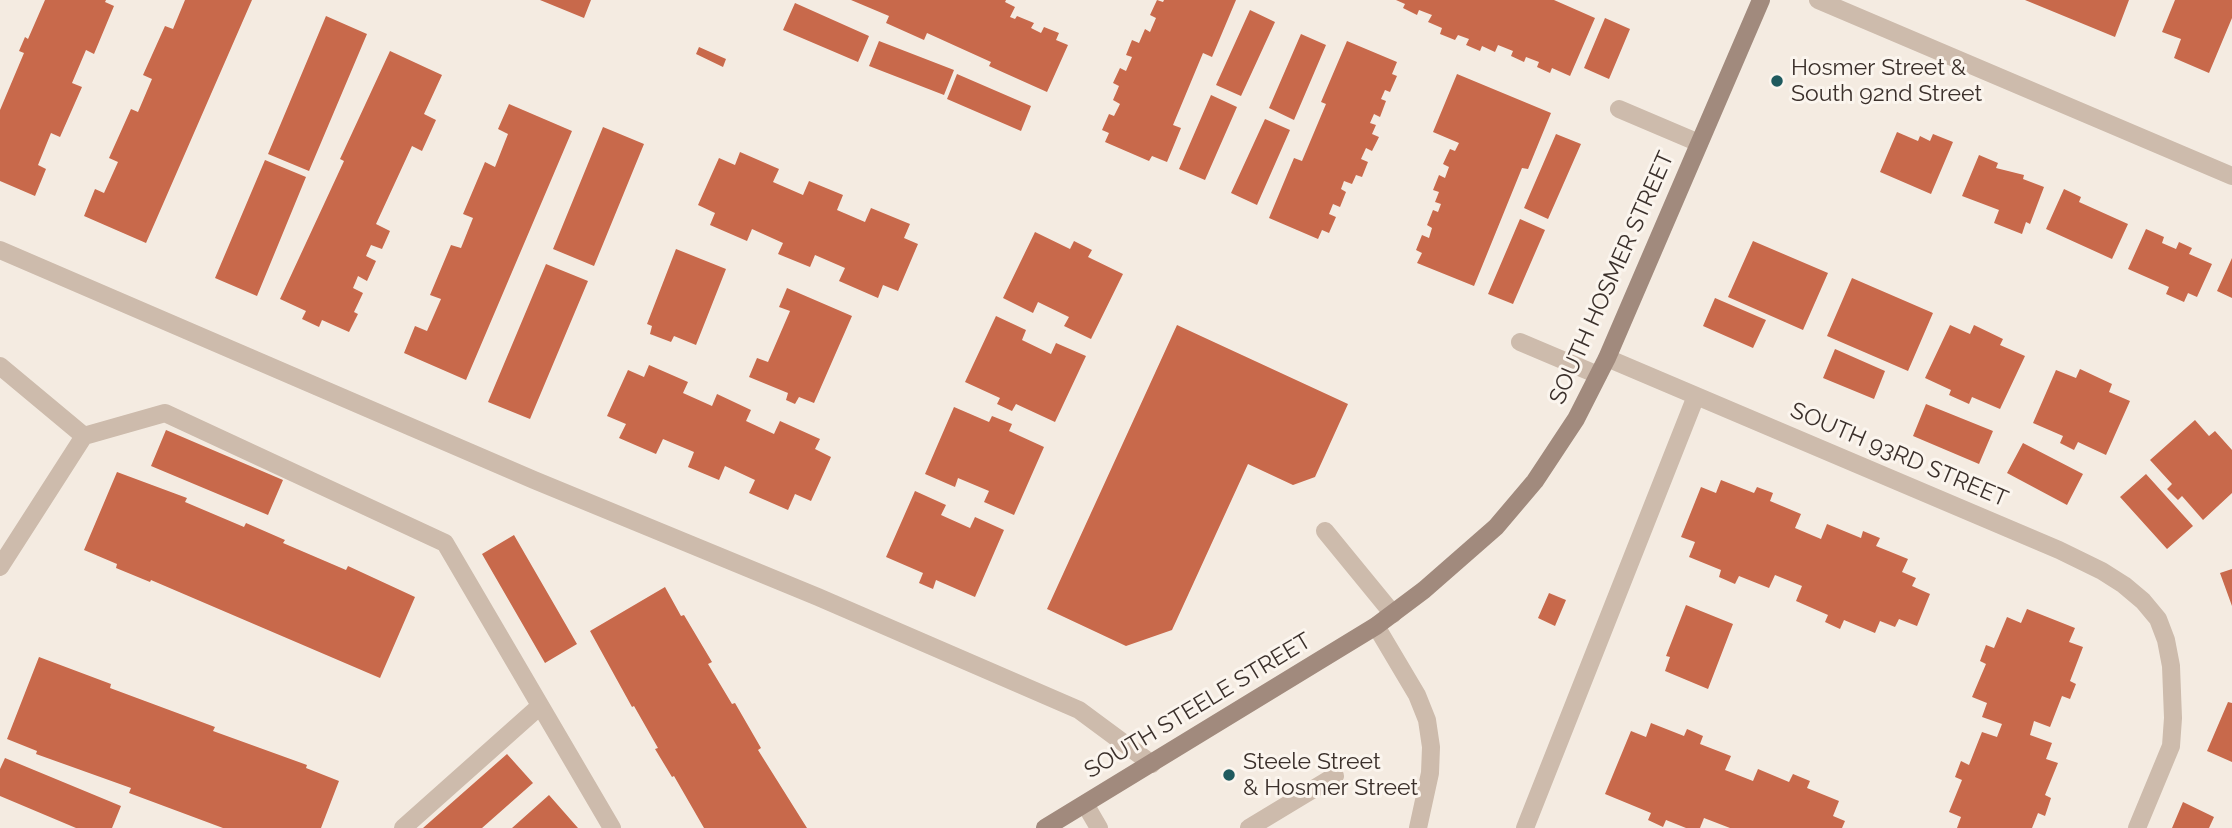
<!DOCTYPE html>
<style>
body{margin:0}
canvas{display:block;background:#f4ebe1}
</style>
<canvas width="2232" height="828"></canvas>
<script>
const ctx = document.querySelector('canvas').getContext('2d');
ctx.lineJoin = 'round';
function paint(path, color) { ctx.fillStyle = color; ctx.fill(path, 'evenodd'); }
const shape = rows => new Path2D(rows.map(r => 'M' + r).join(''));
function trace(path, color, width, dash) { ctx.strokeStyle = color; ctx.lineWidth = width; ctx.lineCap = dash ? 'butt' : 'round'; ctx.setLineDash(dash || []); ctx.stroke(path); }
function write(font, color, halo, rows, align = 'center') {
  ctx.font = font + ' Raleway,sans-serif'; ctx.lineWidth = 6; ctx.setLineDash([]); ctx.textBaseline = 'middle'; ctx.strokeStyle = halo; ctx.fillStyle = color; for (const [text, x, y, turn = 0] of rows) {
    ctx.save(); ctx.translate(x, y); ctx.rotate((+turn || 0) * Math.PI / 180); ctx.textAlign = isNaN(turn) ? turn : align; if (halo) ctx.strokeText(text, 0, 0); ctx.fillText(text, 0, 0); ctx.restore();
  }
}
paint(shape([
 [45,0,106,0,105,2,114,6,94,54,86,50,72,83,82,87,60,137,51,133,38,165,46,169,35,196,0,181,0,110,24,53,19,51,25,37,28,39],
 [185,0,252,0,146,243,84,216,95,189,104,193,118,162,109,158,131,109,138,112,152,79,143,75,165,26,173,29],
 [540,0,591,0,584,18],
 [851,0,1006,0,1005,2,1015,7,1010,17,1015,19,1017,16,1034,23,1031,28,1041,33,1044,27,1059,33,1056,40,1068,45,1047,92,989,66,991,62,927,33,924,40,886,23,889,16],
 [1157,0,1163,2,1164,0,1236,0,1212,57,1203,53,1173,125,1181,128,1167,162,1152,156,1149,161,1105,142,1109,133,1102,130,1109,114,1114,116,1120,104,1113,100,1119,86,1113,83,1120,68,1126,71,1132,57,1126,55,1132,40,1139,43,1145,29,1150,32,1156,18,1150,15],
 [1396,0,1554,0,1595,18,1570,76,1552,68,1550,73,1537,67,1539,62,1526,57,1524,62,1511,56,1513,51,1498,45,1495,52,1482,46,1480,51,1466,45,1469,39,1458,35,1455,40,1440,34,1442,28,1428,22,1432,15,1419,10,1417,15,1403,8,1405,4],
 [2025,0,2129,0,2115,37],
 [2175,0,2232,0,2232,18,2209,73,2174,58,2181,39,2162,32],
 [795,3,869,36,858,62,783,30],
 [1250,10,1275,22,1241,96,1216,85],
 [326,16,367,34,309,171,268,154],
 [1605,18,1630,29,1609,79,1584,68],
 [1301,34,1326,45,1294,120,1269,108],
 [879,41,954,70,944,95,869,66],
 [1347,41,1397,62,1392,74,1397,76,1390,92,1385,90,1381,99,1386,101,1380,117,1374,114,1370,123,1376,125,1372,134,1379,137,1372,151,1366,148,1361,159,1368,162,1362,177,1356,175,1352,184,1344,181,1341,189,1346,192,1340,207,1333,204,1329,214,1336,217,1329,233,1322,230,1318,239,1269,218,1294,158,1302,161,1326,104,1321,102],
 [699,47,726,59,723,67,696,54],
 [390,51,442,75,424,114,436,120,422,151,412,146,376,224,390,231,382,249,371,245,366,256,376,261,367,281,358,276,353,288,363,293,354,312,358,314,349,332,322,320,319,327,302,319,306,311,280,299,344,161,340,159],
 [957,74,1031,106,1021,131,947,99],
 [1457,74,1551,113,1528,169,1522,168,1474,286,1417,263,1422,253,1416,250,1422,235,1429,238,1432,228,1427,225,1433,210,1438,212,1441,204,1435,202,1439,192,1433,190,1439,175,1445,178,1449,167,1443,164,1450,149,1455,151,1459,143,1433,132],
 [1211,95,1237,107,1205,180,1179,169],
 [509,104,572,131,466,380,404,353,415,326,427,331,441,299,430,295,451,245,461,248,473,218,463,214,485,162,495,167,508,134,498,129],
 [1265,119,1290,130,1257,205,1231,193],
 [603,127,644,144,594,266,553,249],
 [1897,132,1918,141,1920,136,1930,141,1933,134,1953,142,1931,194,1880,172],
 [1556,134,1581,144,1548,219,1524,208],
 [740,152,779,169,773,182,803,195,809,181,843,195,837,210,865,222,871,208,910,224,904,238,918,244,898,291,883,285,878,298,839,281,845,268,815,255,810,267,778,254,783,243,752,229,747,241,710,225,715,213,698,205,719,158,735,165],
 [1979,155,1998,163,1996,168,2024,175,2023,179,2044,187,2030,224,2026,222,2022,234,1994,223,1999,210,1962,196],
 [265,160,306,177,257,296,215,278],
 [2064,189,2081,197,2079,202,2128,224,2112,259,2046,229],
 [1520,219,1545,230,1513,304,1488,294],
 [2146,229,2164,237,2162,243,2176,249,2179,242,2192,248,2189,254,2212,264,2197,297,2188,293,2184,302,2166,294,2169,287,2128,269],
 [1035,232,1070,249,1074,241,1092,250,1088,257,1123,274,1091,339,1064,326,1069,317,1038,302,1033,313,1003,298],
 [1753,241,1828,273,1803,330,1728,297],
 [676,249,726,269,696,345,674,336,671,342,650,334,652,326,647,324],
 [2232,258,2232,298,2217,291],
 [546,264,588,281,530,419,488,402],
 [1852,278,1933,313,1908,371,1827,336],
 [787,288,852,316,814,403,799,397,795,404,786,400,788,393,749,377,757,358,768,362,790,311,779,307],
 [1715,298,1766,320,1753,348,1703,326],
 [996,316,1026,330,1022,340,1051,354,1056,343,1086,356,1055,422,1016,404,1012,411,997,404,1000,398,965,382],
 [1177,325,1348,404,1315,477,1293,485,1248,464,1172,630,1126,646,1047,609],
 [1950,325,1970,334,1974,325,2003,339,2000,345,2025,356,2000,409,1972,397,1969,404,1949,395,1951,390,1925,378],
 [1835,349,1885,371,1874,399,1823,378],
 [649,365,688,382,683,393,712,406,717,394,751,410,746,421,774,434,780,421,820,439,815,449,831,457,811,501,795,494,788,510,749,493,755,480,725,466,719,480,688,467,694,452,663,439,656,454,619,438,626,424,607,416,628,370,644,377],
 [2080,369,2112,384,2109,392,2130,401,2106,455,2078,442,2074,450,2060,443,2063,436,2033,423,2056,370,2076,378],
 [1926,404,1993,431,1979,464,1913,436],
 [954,407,989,422,992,416,1012,424,1009,431,1044,447,1014,515,984,502,989,491,958,478,955,487,925,474],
 [2195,420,2209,436,2215,431,2232,450,2232,493,2203,520,2182,496,2178,500,2167,489,2172,484,2150,460],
 [166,430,283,480,268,515,151,466],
 [2023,443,2083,474,2067,505,2007,473],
 [117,472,187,498,185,502,244,527,246,523,285,540,283,543,346,570,348,566,415,597,380,678,151,580,150,582,116,568,117,564,84,550],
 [2146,474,2193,526,2167,549,2120,497],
 [1721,480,1754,493,1757,487,1773,493,1770,501,1801,514,1795,528,1821,539,1827,524,1861,538,1863,531,1880,538,1876,546,1908,559,1902,572,1916,578,1912,586,1930,594,1917,626,1899,619,1895,627,1880,621,1875,633,1844,620,1840,629,1825,622,1828,615,1796,601,1802,586,1775,575,1769,588,1739,576,1735,584,1719,577,1721,570,1689,557,1695,542,1681,537,1701,487,1716,493],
 [915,491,946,505,941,515,970,528,975,517,1004,530,975,597,936,580,933,589,919,583,923,573,886,557],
 [514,535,577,644,545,663,482,554],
 [2232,569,2232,606,2220,573],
 [665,587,681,616,684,615,712,662,708,664,732,704,735,703,761,748,758,750,807,828,704,828,674,776,672,777,655,749,658,748,634,706,632,707,590,631],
 [1549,593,1566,600,1555,626,1538,618],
 [1686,605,1733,624,1708,689,1665,671,1670,657,1666,656],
 [2027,609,2075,628,2069,642,2083,647,2070,681,2076,684,2070,699,2062,696,2050,727,2034,721,2030,735,2052,743,2046,759,2058,763,2045,795,2051,798,2045,816,2038,813,2032,828,1957,828,1961,817,1949,812,1962,780,1955,777,1961,761,1969,765,1982,732,1997,737,2002,724,1982,717,1987,703,1972,697,1986,664,1980,661,1986,645,1994,648,2007,617,2021,623],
 [39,657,111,684,110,688,215,727,213,731,307,765,306,768,339,781,321,828,223,828,129,793,131,788,36,754,37,751,7,739],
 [2228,702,2232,703,2232,762,2207,751],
 [1651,723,1684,736,1687,729,1703,736,1700,744,1731,756,1725,770,1753,781,1758,769,1789,782,1793,774,1810,781,1807,788,1839,801,1833,816,1845,821,1842,828,1730,828,1704,818,1700,828,1686,828,1666,820,1663,827,1648,820,1651,813,1605,794,1631,731,1646,737],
 [507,754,533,783,482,828,423,828],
 [5,758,121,806,112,828,76,828,0,796,0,769],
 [549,795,578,828,512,828],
 [2183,802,2214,817,2209,828,2172,828]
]), '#c8694b');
trace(shape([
 [1619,109,1699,143],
 [0,250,534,480,818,597,1079,710,1152,764],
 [1520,342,1598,375],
 [1607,358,2059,550,2102,571,2124,585,2143,601,2158,619,2166,640,2171,666,2173,718,2171,746,2137,828],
 [0,366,84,436,0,567],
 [84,436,165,413,445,543,612,828],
 [1325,531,1393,614],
 [1085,804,1099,828],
 [403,828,540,706],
 [1249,828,1335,776],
 [1525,828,1696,396]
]), '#cdbbac', 18);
trace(shape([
 [1818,0,2232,176],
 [1376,626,1417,695,1427,720,1431,747,1430,773,1418,828]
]), '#cdbbac', 18);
trace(shape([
 [1045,828,1376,626,1424,590,1496,527,1535,481,1576,419,1607,358,1761,0]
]), '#a18a7d', 18);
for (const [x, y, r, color] of [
 [1777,81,7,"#1f5a5e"],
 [1229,775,7,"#1f5a5e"]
]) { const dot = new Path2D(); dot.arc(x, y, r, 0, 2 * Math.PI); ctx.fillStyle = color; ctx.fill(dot); trace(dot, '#fbf5ee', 2.5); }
write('23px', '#3b302b', '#fbf5ee', [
 ["Hosmer Street &",1791,68],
 ["South 92nd Street",1791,94],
 ["Steele Street",1243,762],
 ["& Hosmer Street",1243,788]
], 'left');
write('23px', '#3b302b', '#fbf5ee', [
 ["SOUTH HOSMER STREET",1612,278,-66],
 ["SOUTH 93RD STREET",1899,455,23],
 ["SOUTH STEELE STREET",1198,706,-31]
]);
</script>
